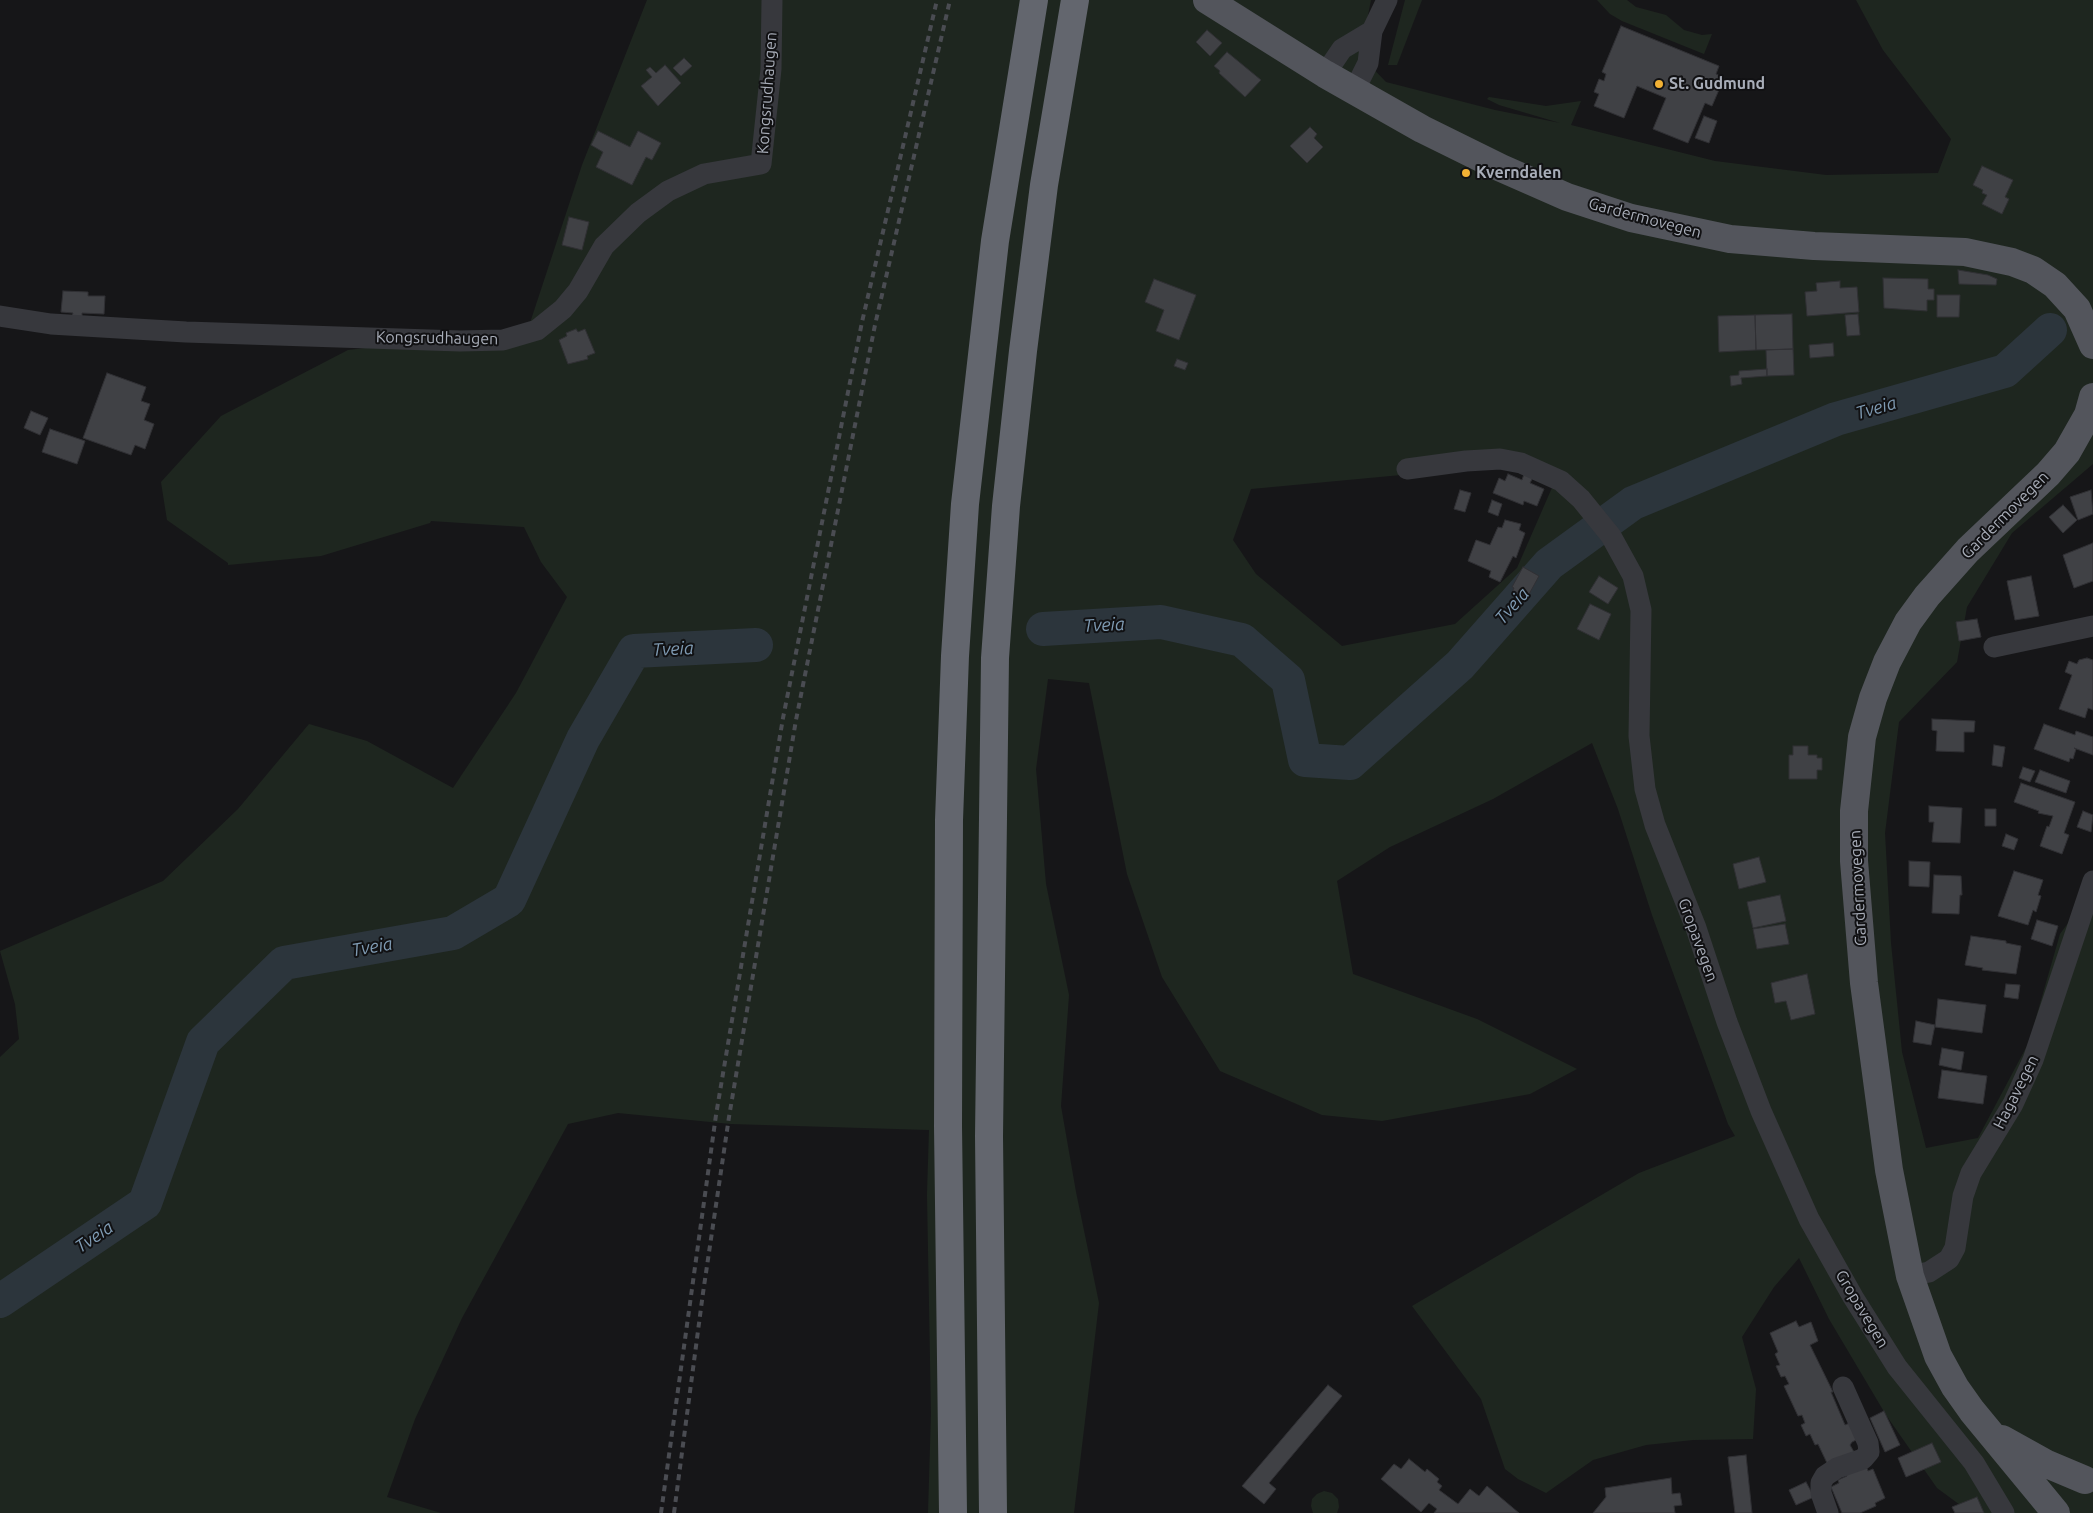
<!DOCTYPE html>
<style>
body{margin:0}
canvas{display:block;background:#161618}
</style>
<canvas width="2093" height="1513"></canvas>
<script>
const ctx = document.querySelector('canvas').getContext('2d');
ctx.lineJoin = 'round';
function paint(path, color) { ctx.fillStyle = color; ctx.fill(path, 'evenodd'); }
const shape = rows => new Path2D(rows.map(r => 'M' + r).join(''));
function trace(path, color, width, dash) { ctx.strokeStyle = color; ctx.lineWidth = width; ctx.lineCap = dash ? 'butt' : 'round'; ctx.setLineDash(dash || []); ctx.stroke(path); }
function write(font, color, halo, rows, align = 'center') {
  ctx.font = font + ' Ubuntu,sans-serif'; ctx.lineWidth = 4; ctx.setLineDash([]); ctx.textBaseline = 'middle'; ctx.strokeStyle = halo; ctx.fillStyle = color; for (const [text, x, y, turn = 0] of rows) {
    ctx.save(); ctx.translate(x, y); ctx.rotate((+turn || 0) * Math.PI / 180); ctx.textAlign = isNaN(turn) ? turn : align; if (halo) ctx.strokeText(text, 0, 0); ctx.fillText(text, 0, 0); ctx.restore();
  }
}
paint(shape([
 [647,0,1371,0,1360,55,1386,82,1495,110,1560,123,1499,105,1487,99,1489,97,1546,106,1581,101,1571,125,1715,161,1826,175,1938,173,1951,139,1883,50,1856,0,2093,0,2093,464,2012,533,1967,607,1957,662,1899,722,1885,833,1891,943,1902,1052,1926,1148,1978,1138,2029,1042,2060,934,2093,889,2093,1513,1971,1513,1937,1488,1886,1415,1829,1319,1799,1258,1774,1287,1742,1337,1756,1389,1753,1439,1693,1440,1646,1445,1593,1460,1546,1493,1518,1479,1505,1469,1481,1399,1412,1306,1639,1173,1735,1136,1728,1124,1652,915,1618,809,1592,743,1493,799,1390,847,1337,881,1353,974,1477,1019,1577,1069,1530,1094,1382,1121,1322,1115,1220,1071,1162,977,1127,874,1089,683,1048,679,1036,769,1046,884,1069,995,1061,1106,1076,1192,1099,1303,1074,1513,928,1513,931,1414,927,1194,929,1130,731,1124,618,1113,568,1124,462,1318,415,1419,387,1497,441,1513,0,1513,0,1057,19,1039,15,1004,0,951,163,881,238,809,309,724,367,741,453,788,516,693,567,597,541,562,524,527,431,521,430,523,321,556,228,565,228,563,167,520,161,482,221,416,348,350,528,329,582,165],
 [1512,458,1558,474,1517,568,1455,624,1342,646,1256,574,1233,540,1251,489,1401,475],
 [1405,0,1422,0,1397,65,1388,65],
 [1597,0,1627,0,1636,7,1666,15,1684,30,1702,35,1712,34,1704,54,1622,21,1610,14],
 [1324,1491,1332,1493,1338,1499,1339,1507,1337,1513,1313,1513,1311,1506,1312,1499,1317,1494]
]), '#1e261f');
trace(shape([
 [1043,629,1161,622,1242,640,1288,680,1305,760,1350,763,1460,665,1549,564,1633,503,1836,419,2005,371,2050,330],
 [0,1301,145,1203,203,1042,284,963,453,933,509,900,583,739,634,651,756,645]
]), '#2c353c', 34);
const building = shape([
 [1621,26,1719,66,1716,74,1724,78,1712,106,1705,103,1688,143,1653,129,1666,98,1637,86,1624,118,1594,106,1599,94,1594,92,1599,79,1604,81,1606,74,1602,72,1621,26],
 [1207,30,1222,43,1210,56,1196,42,1207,30],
 [1227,52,1261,80,1245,97,1219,73,1220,71,1214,66,1227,52],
 [684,58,692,66,681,76,673,68,684,58],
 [665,65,681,83,658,106,641,86,652,77,646,70,650,67,656,73,665,65],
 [1704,116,1717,121,1709,143,1695,138,1704,116],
 [1310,127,1317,134,1314,138,1323,147,1307,163,1290,146,1310,127],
 [598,131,630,147,638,131,661,143,652,160,646,157,632,185,596,167,603,152,591,145,598,131],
 [1982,166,2013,180,2005,197,2009,199,2002,214,1982,204,1987,195,1982,193,1983,190,1973,185,1982,166],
 [569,217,589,222,582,250,562,245,569,217],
 [1958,270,1988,275,1997,279,1996,285,1959,284,1958,270],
 [1883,278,1928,279,1928,289,1934,289,1934,300,1927,300,1927,311,1884,308,1883,278],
 [1154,279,1196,295,1179,340,1156,331,1164,310,1145,302,1154,279],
 [1840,281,1840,288,1857,287,1859,312,1807,316,1805,292,1817,291,1816,283,1840,281],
 [63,291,88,292,88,296,105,296,104,314,82,313,82,317,72,316,73,313,61,312,63,291],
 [1937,295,1960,295,1959,317,1937,317,1937,295],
 [1792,314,1793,349,1756,350,1755,315,1792,314],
 [1858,314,1860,335,1847,336,1845,315,1858,314],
 [1755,315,1756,350,1719,352,1718,316,1755,315],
 [576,329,578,332,585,329,595,353,587,356,588,359,568,364,559,340,567,336,566,333,576,329],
 [1833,343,1834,356,1810,358,1809,345,1833,343],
 [1793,349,1794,375,1767,376,1766,350,1793,349],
 [1177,359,1188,363,1185,370,1174,366,1177,359],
 [1767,369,1767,376,1741,378,1742,384,1731,386,1730,376,1739,375,1739,371,1767,369],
 [107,373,146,387,141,401,150,404,144,420,154,424,145,449,135,445,131,455,83,438,107,373],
 [31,411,48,418,40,435,24,428,31,411],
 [50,429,85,441,77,464,42,452,50,429],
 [1508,474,1522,480,1524,474,1533,477,1530,483,1544,489,1537,506,1524,501,1523,505,1493,493,1499,478,1505,481,1508,474],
 [1460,490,1471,493,1465,512,1454,509,1460,490],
 [2091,490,2093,514,2078,520,2070,497,2091,490],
 [1492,500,1502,504,1498,516,1488,512,1492,500],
 [2063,505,2077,520,2063,533,2049,517,2063,505],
 [1505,520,1521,524,1519,530,1525,533,1516,558,1513,556,1500,582,1489,577,1491,571,1468,561,1476,540,1490,545,1498,527,1502,528,1505,520],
 [2093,543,2093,581,2074,588,2063,555,2093,543],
 [1523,567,1539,576,1528,596,1525,594,1523,598,1512,592,1514,588,1512,587,1523,567],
 [1599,576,1618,588,1608,604,1589,592,1599,576],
 [2031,576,2039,616,2015,620,2007,581,2031,576],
 [1590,604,1611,614,1599,640,1577,629,1590,604],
 [1977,619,1981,637,1959,641,1956,622,1977,619],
 [2087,658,2093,660,2093,710,2088,708,2085,718,2059,709,2072,675,2065,672,2069,661,2077,664,2079,660,2087,658],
 [1932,719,1975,721,1974,732,1964,732,1964,752,1936,751,1937,731,1932,730,1932,719],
 [2044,724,2075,735,2076,731,2093,737,2093,755,2074,748,2076,749,2073,759,2070,758,2069,762,2034,749,2044,724],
 [1994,745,2005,747,2002,767,1992,765,1994,745],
 [1793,746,1808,746,1808,755,1817,755,1817,758,1822,758,1822,770,1817,770,1817,779,1789,779,1789,755,1793,755,1793,746],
 [2023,767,2035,771,2030,782,2019,778,2023,767],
 [2040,770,2070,781,2066,793,2035,782,2040,770],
 [2021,783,2075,802,2064,833,2069,835,2062,854,2040,846,2047,826,2049,827,2053,816,2038,813,2039,811,2014,802,2021,783],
 [1929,806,1962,808,1960,843,1932,842,1934,822,1929,822,1929,806],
 [1985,809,1996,809,1996,826,1985,826,1985,809],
 [2083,811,2093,815,2091,832,2077,827,2083,811],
 [2006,834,2018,839,2014,850,2002,846,2006,834],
 [1759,857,1766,882,1739,889,1733,864,1759,857],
 [1909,861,1930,862,1929,887,1909,886,1909,861],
 [2014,871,2043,880,2038,895,2041,896,2036,912,2033,910,2028,925,1998,916,2014,871],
 [1934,875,1961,876,1962,895,1960,895,1959,914,1932,913,1934,875],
 [1780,895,1786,921,1753,928,1747,902,1780,895],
 [2037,920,2058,926,2052,946,2031,939,2037,920],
 [1785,924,1789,944,1757,949,1753,929,1785,924],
 [1971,936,2006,941,2006,943,2021,946,2016,974,1982,970,1983,968,1965,965,1971,936],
 [1807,974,1815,1014,1791,1020,1786,1001,1775,1003,1771,983,1807,974],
 [2006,984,2020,985,2018,999,2004,997,2006,984],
 [1938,999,1986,1005,1982,1033,1935,1027,1938,999],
 [1916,1021,1935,1025,1931,1045,1913,1042,1916,1021],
 [1942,1048,1964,1052,1961,1070,1939,1065,1942,1048],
 [1942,1070,1987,1076,1983,1104,1938,1098,1942,1070],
 [1796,1321,1799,1327,1811,1322,1818,1341,1810,1345,1833,1392,1831,1392,1845,1425,1852,1422,1860,1438,1852,1442,1850,1445,1854,1452,1827,1463,1818,1444,1815,1445,1810,1434,1806,1436,1801,1425,1805,1423,1802,1415,1798,1416,1784,1386,1789,1384,1785,1376,1781,1377,1776,1366,1780,1365,1775,1354,1778,1352,1770,1333,1796,1321],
 [1328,1385,1342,1396,1269,1483,1276,1489,1264,1504,1242,1486,1328,1385],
 [1884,1411,1900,1445,1885,1452,1870,1418,1884,1411],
 [1932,1443,1941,1462,1906,1477,1898,1458,1932,1443],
 [1746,1455,1752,1513,1735,1513,1728,1457,1746,1455],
 [1409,1459,1425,1472,1427,1469,1439,1479,1437,1482,1442,1486,1439,1490,1458,1504,1470,1489,1479,1496,1487,1486,1519,1513,1434,1513,1437,1509,1429,1503,1421,1512,1381,1479,1394,1464,1401,1469,1409,1459],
 [1865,1463,1868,1471,1873,1469,1885,1498,1875,1503,1876,1506,1860,1513,1842,1513,1831,1487,1839,1483,1838,1480,1847,1476,1845,1472,1865,1463],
 [1671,1478,1672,1494,1680,1493,1682,1505,1674,1506,1675,1513,1593,1513,1606,1497,1605,1488,1671,1478],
 [1806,1482,1814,1497,1796,1505,1789,1490,1806,1482],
 [1977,1497,1984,1513,1955,1513,1952,1507,1977,1497]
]);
paint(building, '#404145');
trace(building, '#303034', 1);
trace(shape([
 [1325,74,1342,49,1372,31],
 [1354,91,1368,63,1372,31,1387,0],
 [0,316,51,324,186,332,460,341,503,340,537,330,563,309,578,291,604,246,638,213,668,191,704,174,761,164,771,69,772,0],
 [1407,469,1466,461,1500,459,1521,463,1561,481,1581,499,1611,536,1633,576,1641,610,1639,736,1645,789,1655,825,1696,928,1727,1022,1761,1111,1809,1219,1853,1297,1897,1367,1974,1463,2004,1513],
 [1994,647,2093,626],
 [1910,1276,1929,1272,1949,1259,1955,1248,1963,1196,1971,1173,2013,1104,2033,1060,2093,881],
 [1828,1513,1821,1493,1821,1483,1825,1476,1837,1468,1863,1459,1869,1452,1868,1443,1843,1387]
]), '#37383d', 21);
trace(shape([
 [1207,0,1325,74,1422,129,1501,168,1567,197,1631,218,1730,239,1814,246,1965,252,2012,262,2033,270,2055,285,2077,309,2093,345],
 [2002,1439,2047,1464,2085,1480],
 [2056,1513,1972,1411,1955,1387,1938,1356,1910,1276,1889,1170,1864,983,1854,861,1854,811,1862,737,1873,698,1887,662,1908,622,1927,596,1968,550,2048,474,2067,452,2088,415,2093,397]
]), '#53555c', 28);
trace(shape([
 [953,1513,948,1126,949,820,955,656,965,504,995,241,1034,0],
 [993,1513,989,1136,995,658,1006,506,1023,351,1044,185,1075,0]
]), '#63666e', 28);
trace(shape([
 [661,1513,716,1115,783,718,862,322,937,0],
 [674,1513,703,1293,729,1117,796,720,875,325,950,0]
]), '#4a4c52', 4, [6, 5]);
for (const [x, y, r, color] of [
 [1659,84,5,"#f2b134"],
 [1466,173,5,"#f2b134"]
]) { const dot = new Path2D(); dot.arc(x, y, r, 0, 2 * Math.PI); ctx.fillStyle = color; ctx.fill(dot); trace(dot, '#111113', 2); }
write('bold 16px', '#a8adb8', '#111113', [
 ["St. Gudmund",1669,84],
 ["Kverndalen",1476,173]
], 'left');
write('16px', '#a8adb8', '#111113', [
 ["Kongsrudhaugen",767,93,-86],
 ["Gardermovegen",1645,218,15],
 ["Kongsrudhaugen",437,338,1],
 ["Gardermovegen",2005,515,-45],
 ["Gardermovegen",1858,888,-93],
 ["Gropavegen",1698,940,70],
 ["Hagavegen",2016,1092,-63],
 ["Gropavegen",1862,1309,59]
]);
write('italic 18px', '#7f9bb3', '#111113', [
 ["Tveia",1876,408,-16],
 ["Tveia",1512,606,-49],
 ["Tveia",1104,625,-3],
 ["Tveia",673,649,-3],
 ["Tveia",372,947,-10],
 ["Tveia",94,1237,-34]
]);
</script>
